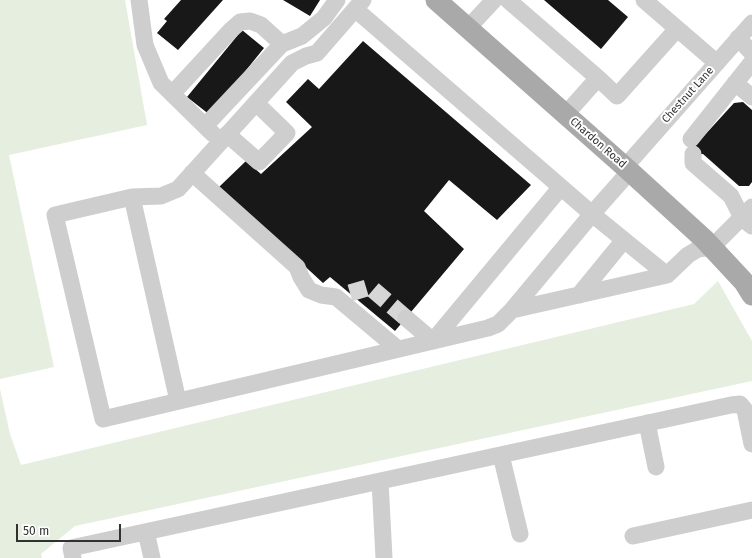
<!DOCTYPE html>
<style>
body{margin:0}
#map{position:relative;width:752px;height:558px;overflow:hidden;background:#fff;font-family:"Fira Sans",sans-serif}
canvas{display:block}
.scale{position:absolute;left:16px;top:524px;width:105px;height:18px;box-sizing:border-box;border:2px solid #313131;border-top:0;padding-left:5px;font-size:12px;line-height:14px;white-space:nowrap;color:#313131;-webkit-text-stroke:3px #fff;paint-order:stroke}
</style>
<div id="map">
<canvas width="752" height="558"></canvas>
<div class="scale">50 m</div>
</div>
<script>
const ctx = document.querySelector('canvas').getContext('2d');
ctx.lineJoin = 'round';
function paint(path, color) { ctx.fillStyle = color; ctx.fill(path, 'evenodd'); }
const shape = rows => new Path2D(rows.map(r => 'M' + r).join(''));
function trace(path, color, width, dash) { ctx.strokeStyle = color; ctx.lineWidth = width; ctx.lineCap = dash ? 'butt' : 'round'; ctx.setLineDash(dash || []); ctx.stroke(path); }
function write(font, color, halo, rows, align = 'center') {
  ctx.font = font + ' "Fira Sans",sans-serif'; ctx.lineWidth = 4; ctx.setLineDash([]); ctx.textBaseline = 'middle'; ctx.strokeStyle = halo; ctx.fillStyle = color; for (const [text, x, y, turn = 0] of rows) {
    ctx.save(); ctx.translate(x, y); ctx.rotate((+turn || 0) * Math.PI / 180); ctx.textAlign = isNaN(turn) ? turn : align; if (halo) ctx.strokeText(text, 0, 0); ctx.fillText(text, 0, 0); ctx.restore();
  }
}
paint(shape([
 [0,0,125,0,147,125,9,155,54,367,0,379],
 [718,281,752,341,752,381,75,526,41,554,42,558,0,558,0,389,10,434,21,465,694,304]
]), '#e5eedf');
paint(shape([
 [181,0,223,0,178,50,157,33,167,21,164,19],
 [283,0,320,0,310,16],
 [544,0,608,0,628,17,601,49],
 [242,30,264,48,210,115,187,97],
 [363,41,531,185,497,220,449,180,424,211,464,249,395,331,330,277,323,283,219,187,246,161,261,174,312,127,286,102,308,79,319,89],
 [743,102,752,110,752,182,749,186,739,186,703,154,689,155,687,140,702,138,734,103]
]), '#181818');
trace(shape([
 [350,293,370,287,406,318]
]), '#d6d6d6', 17, [17, 8]);
trace(shape([
 [139,0,145,45,161,83,213,134],
 [508,0,598,78],
 [644,0,717,63],
 [355,9,592,214,630,171],
 [468,28,494,0],
 [738,38,752,53],
 [735,83,752,97],
 [172,94,231,30,240,22,250,21,261,25,282,44],
 [566,114,598,78,617,96,677,29],
 [205,126,282,44,302,36,324,18,337,0],
 [227,134,259,162,287,133,256,103],
 [691,139,752,62],
 [693,154,693,163,731,196,742,218,752,226],
 [625,167,752,23],
 [192,173,297,267,301,277,309,290,321,295,336,297,398,349],
 [132,197,161,196,178,189,292,63,306,56,317,53,363,0],
 [579,295,624,240],
 [512,310,592,214,667,275],
 [406,318,433,341,561,187],
 [178,401,132,197,55,215,103,419,488,328,498,324,512,310,667,275,688,255,698,249,712,247,752,207],
 [647,423,656,467],
 [501,455,520,534],
 [380,481,384,558],
 [146,532,152,558],
 [633,536,752,510],
 [73,558,71,548,731,405,740,404,745,410,752,444]
]), '#cecece', 17);
trace(shape([
 [436,0,625,167,704,239,744,282,752,295]
]), '#a9a9a9', 21);
write('11px', '#313131', '#fff', [
 ["Chestnut Lane",688,95,-48],
 ["Chardon Road",598,143,41]
]);
</script>
